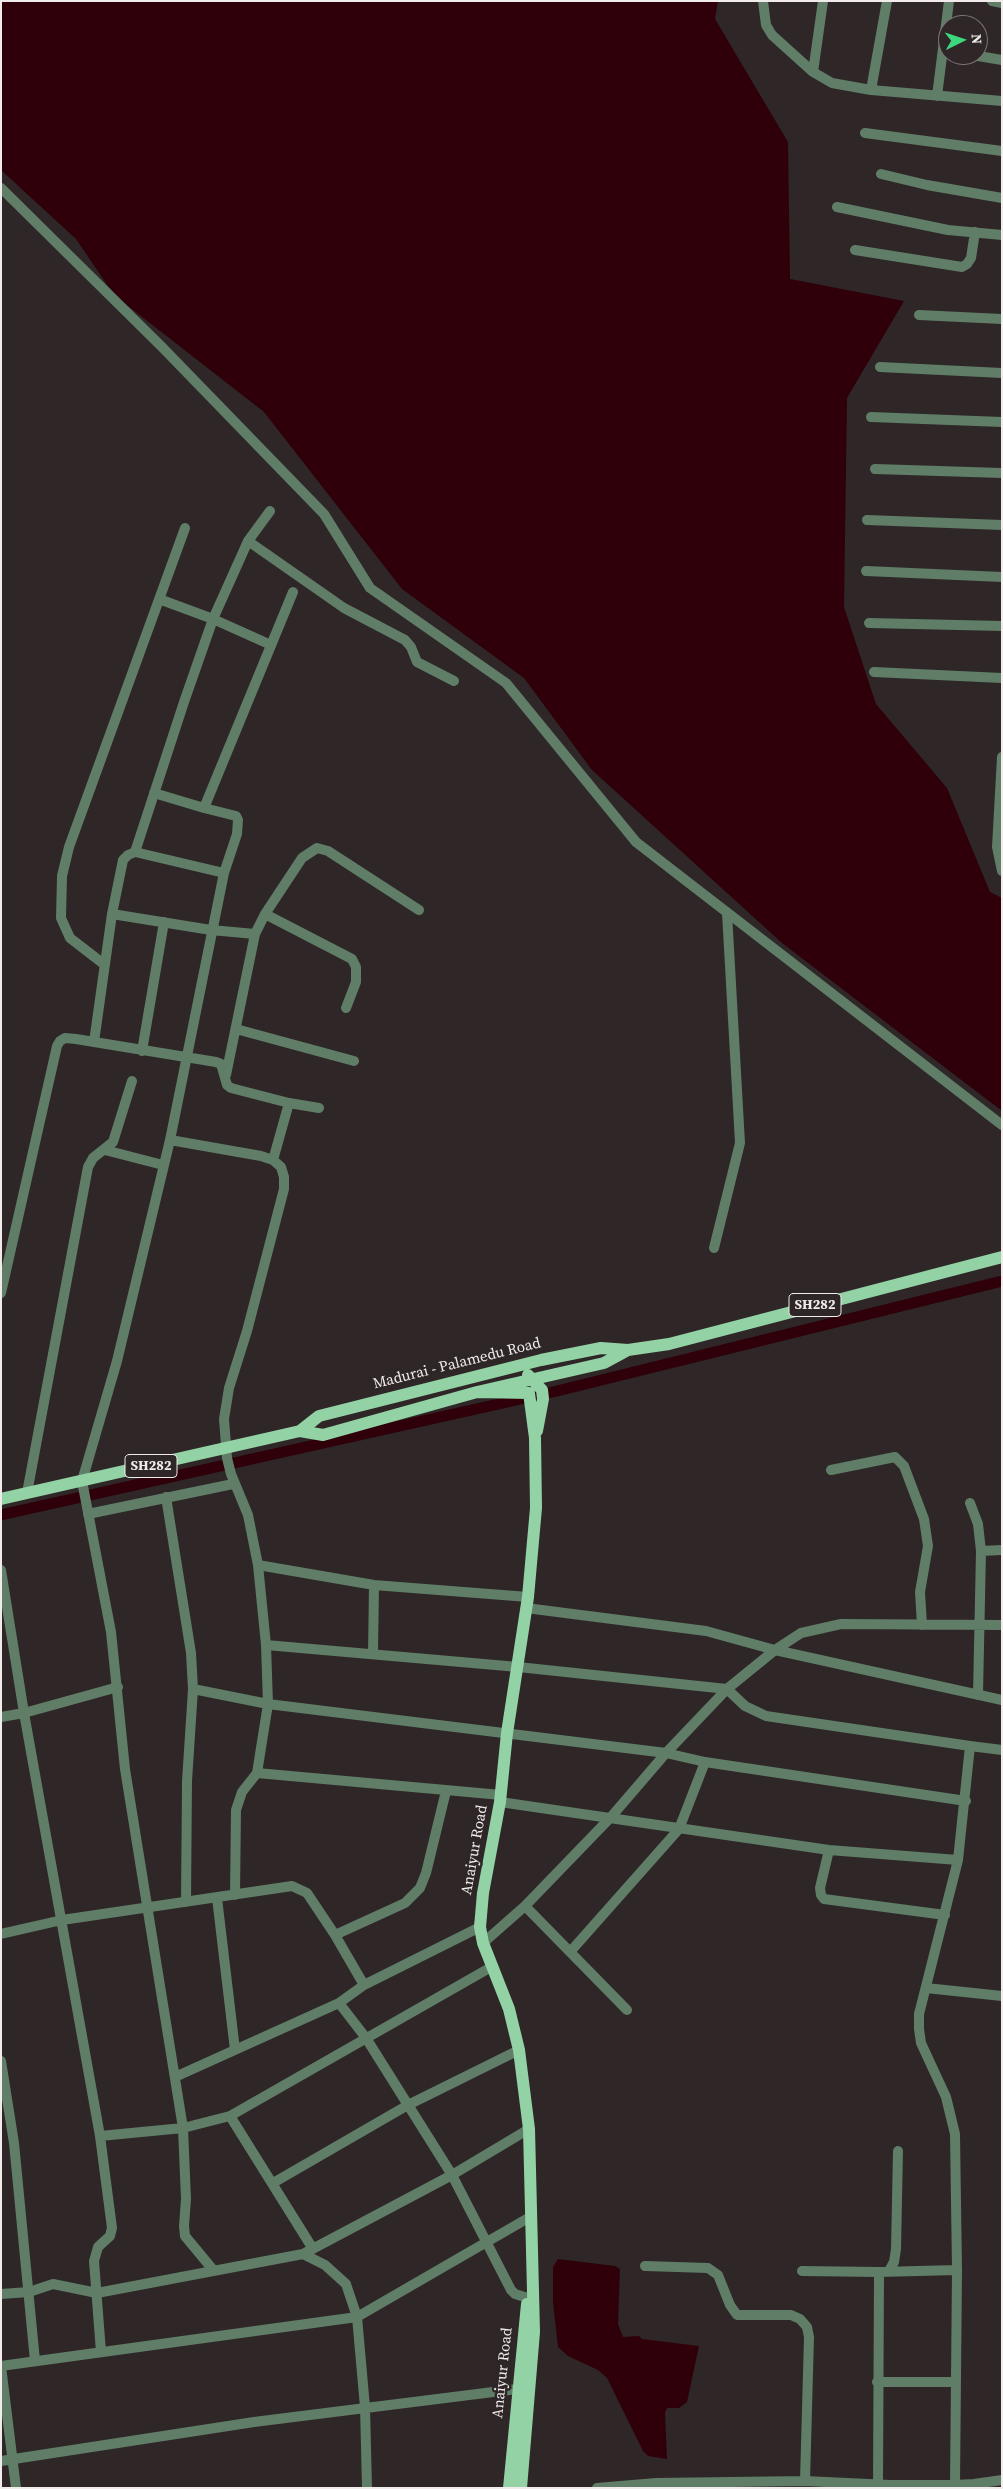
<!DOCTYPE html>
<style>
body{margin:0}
#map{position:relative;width:1003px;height:2489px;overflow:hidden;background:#2e2627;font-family:"Source Serif 4",serif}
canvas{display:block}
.frame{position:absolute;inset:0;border:2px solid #f1ebec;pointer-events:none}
.north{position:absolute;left:938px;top:15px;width:50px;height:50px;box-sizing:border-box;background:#2e2627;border:1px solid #7c7576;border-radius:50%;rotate:86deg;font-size:14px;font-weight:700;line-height:20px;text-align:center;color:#f1ebec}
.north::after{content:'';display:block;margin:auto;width:18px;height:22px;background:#3cd77e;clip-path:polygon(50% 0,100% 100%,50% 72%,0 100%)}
</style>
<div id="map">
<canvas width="1003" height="2489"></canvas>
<div class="frame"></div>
<div class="north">N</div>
</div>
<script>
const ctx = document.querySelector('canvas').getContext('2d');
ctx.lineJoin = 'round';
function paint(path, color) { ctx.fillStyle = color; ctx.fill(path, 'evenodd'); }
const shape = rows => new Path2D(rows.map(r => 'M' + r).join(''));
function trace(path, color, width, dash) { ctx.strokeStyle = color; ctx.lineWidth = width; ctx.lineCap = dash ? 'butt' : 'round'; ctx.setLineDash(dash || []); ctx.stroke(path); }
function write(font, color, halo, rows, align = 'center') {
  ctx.font = font + ' "Source Serif 4",serif'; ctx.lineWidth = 5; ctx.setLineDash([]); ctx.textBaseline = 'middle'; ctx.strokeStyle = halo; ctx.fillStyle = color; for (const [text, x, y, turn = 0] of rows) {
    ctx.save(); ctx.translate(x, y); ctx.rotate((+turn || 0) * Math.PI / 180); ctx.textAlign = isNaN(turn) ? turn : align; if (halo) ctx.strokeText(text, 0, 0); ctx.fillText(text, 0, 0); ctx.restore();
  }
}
paint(shape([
 [1,1,718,1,715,19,788,142,790,279,904,301,847,398,844,607,876,704,947,788,990,892,1002,898,1002,1111,782,943,592,770,524,678,402,589,264,412,114,295,76,239,1,170],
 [558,2259,615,2266,620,2269,618,2324,623,2337,639,2336,642,2339,699,2346,687,2402,679,2408,667,2408,665,2413,667,2459,648,2456,643,2451,607,2378,598,2370,568,2356,558,2347,553,2302,553,2267]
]), '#2f000a');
trace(shape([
 [1,1515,557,1391,1002,1281]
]), '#2f000a', 11);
trace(shape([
 [763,1,766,25,772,35,813,72,832,83,871,90,1002,101],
 [992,1,1002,3],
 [972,55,1002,60],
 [813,72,823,1],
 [871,90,887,1],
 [937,96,949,1],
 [865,133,1002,151],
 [881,174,927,185,1002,198],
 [1,188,162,347,324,514,370,588,506,683,636,842,1002,1125],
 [837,207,948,230,1002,235],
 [855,250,962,267,967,264,971,258,975,232],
 [919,315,1002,319],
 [880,367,1002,373],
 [871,417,1002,422],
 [875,469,1002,473],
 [867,520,1002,525],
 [248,541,344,608,405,640,411,647,417,662,454,681],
 [866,571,1002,577],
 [159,599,213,619,271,645],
 [869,623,1002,626],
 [874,672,1002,678],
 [1002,757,997,847,1002,871],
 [154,793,204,808],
 [135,852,184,702,213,619,248,541,270,511],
 [112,914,211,930,255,934],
 [265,914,352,959,356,967,356,982,346,1008],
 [105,965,70,938,61,918,62,876,69,847,185,528],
 [236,1029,354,1061],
 [94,1042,112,914,123,860,128,855,135,852,224,873],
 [142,1051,164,922],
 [226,1075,255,934,265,914,302,858,317,848,328,851,419,910],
 [170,1140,261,1156,273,1160,281,1167,284,1177,284,1189,247,1331,229,1388,224,1419,227,1458,231,1474,248,1515,258,1565,266,1645,268,1704,257,1773,242,1792,236,1810,235,1895],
 [105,1150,163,1165],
 [273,1160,289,1103],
 [714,1248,740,1143,727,913],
 [1,1293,57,1046,60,1041,65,1038,76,1039,216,1062,221,1064,227,1085,231,1088,289,1103,319,1108],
 [831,1470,895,1457,904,1466,924,1519,928,1546,920,1592,922,1625],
 [27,1493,88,1167,93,1158,113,1142,132,1081],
 [166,1497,191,1653,193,1689,187,1781,186,1902],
 [970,1503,978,1524,981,1551,978,1695],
 [88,1514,233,1484],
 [981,1551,1002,1550],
 [258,1565,374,1585,528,1597],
 [1,1570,24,1713,100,2136,112,2228,110,2236,98,2247,94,2261,101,2352],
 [526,1608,706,1631,775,1650,801,1633,841,1624,1002,1625],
 [266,1645,518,1667,727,1689,745,1706,766,1716,970,1746,958,1860,919,2014,919,2029,921,2043,946,2097,955,2134,957,2270,955,2485,890,2485,805,2481,656,2483],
 [373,1654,374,1585],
 [193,1689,268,1704,666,1753,705,1762,966,1801],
 [1,1717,24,1713,118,1687],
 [970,1746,1002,1750],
 [257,1773,501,1795],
 [500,1802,829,1850,958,1860],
 [829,1850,820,1888,821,1895,824,1899,945,1915],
 [217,1898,235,2050],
 [525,1906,627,2010],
 [1,1934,62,1920,292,1886,307,1893,335,1935,364,1985,480,1927],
 [335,1935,405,1903,420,1888,426,1873,446,1791],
 [483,1943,525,1906,611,1817,666,1753,727,1689,775,1650,1002,1700],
 [570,1952,679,1829,705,1762],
 [926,1988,1002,1996],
 [339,2003,366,2038,452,2175,511,2290,515,2294,528,2298],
 [1,2061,14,2143,35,2361],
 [175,2077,339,2003,364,1985],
 [230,2116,313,2249],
 [100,2136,183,2128,230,2116,493,1966],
 [273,2183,408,2105,519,2050],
 [303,2254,325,2265,346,2284,357,2317,365,2407,367,2488],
 [645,2266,708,2268,718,2275,730,2305,737,2315,791,2315,800,2319,807,2327,809,2337,805,2481],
 [214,2271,185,2236,184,2226,186,2199,183,2128,125,1769,111,1632,82,1481,117,1361,170,1140,224,873,237,834,238,820,236,816,204,808,293,592],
 [802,2271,879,2272],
 [889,2271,894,2262,896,2249,898,2151],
 [1,2294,29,2292,53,2284,97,2293,303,2254,452,2175,529,2129],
 [1,2366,357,2317,530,2217],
 [1,2366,16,2488],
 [877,2382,956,2382],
 [1,2461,254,2422,525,2388],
 [878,2485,879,2272,957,2270],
 [955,2485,974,2484,1002,2480],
 [597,2488,656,2483,657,2488]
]), '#5f7d67', 10);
trace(shape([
 [528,1375,542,1390,543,1399,537,1431],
 [477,1392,529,1393,535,1438,536,1508,528,1597,507,1733,500,1802,483,1893,480,1927,483,1943,509,2009,519,2050,529,2129,534,2332,521,2488],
 [300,1431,319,1416,541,1360,601,1348,628,1350,669,1344,1002,1257],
 [1,1499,300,1431,323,1435,477,1392,604,1363,628,1350],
 [509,2488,527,2304]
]), '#93d2a5', 12);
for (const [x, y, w] of [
 [815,1305,52],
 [151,1466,52]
]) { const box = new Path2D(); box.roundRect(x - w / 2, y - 11.5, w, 23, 4); ctx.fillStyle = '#2e2627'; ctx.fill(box); trace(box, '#f1ebec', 1); }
write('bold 14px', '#f1ebec', null, [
 ["SH282",815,1305],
 ["SH282",151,1466]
]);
write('15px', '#f1ebec', '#2e2627', [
 ["Madurai - Palamedu Road",457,1364,-14],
 ["Anaiyur Road",475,1850,-80],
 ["Anaiyur Road",503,2373,-84]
]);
</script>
